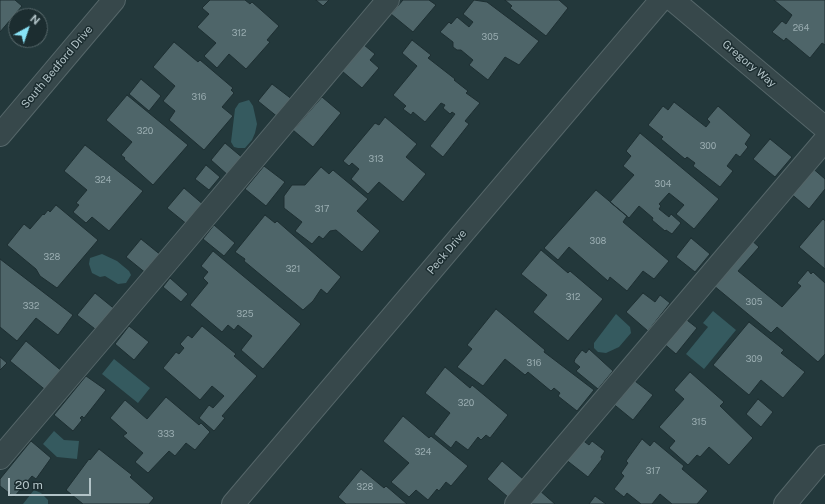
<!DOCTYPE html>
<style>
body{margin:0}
#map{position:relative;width:825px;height:504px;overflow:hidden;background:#23383b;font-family:"Public Sans",sans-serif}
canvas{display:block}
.north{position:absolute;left:8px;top:8px;width:40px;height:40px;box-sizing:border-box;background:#1c2d30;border:1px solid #58696c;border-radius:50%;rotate:40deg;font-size:11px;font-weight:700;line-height:16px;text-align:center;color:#b2c3c7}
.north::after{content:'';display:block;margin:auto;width:14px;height:18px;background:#88e2f6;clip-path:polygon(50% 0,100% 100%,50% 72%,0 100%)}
.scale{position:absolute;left:8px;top:478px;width:83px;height:18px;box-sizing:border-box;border:2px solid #b2c3c7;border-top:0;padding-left:5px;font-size:12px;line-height:14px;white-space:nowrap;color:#b2c3c7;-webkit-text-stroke:3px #1c2d30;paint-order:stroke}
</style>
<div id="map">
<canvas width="825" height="504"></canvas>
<div class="north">N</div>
<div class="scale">20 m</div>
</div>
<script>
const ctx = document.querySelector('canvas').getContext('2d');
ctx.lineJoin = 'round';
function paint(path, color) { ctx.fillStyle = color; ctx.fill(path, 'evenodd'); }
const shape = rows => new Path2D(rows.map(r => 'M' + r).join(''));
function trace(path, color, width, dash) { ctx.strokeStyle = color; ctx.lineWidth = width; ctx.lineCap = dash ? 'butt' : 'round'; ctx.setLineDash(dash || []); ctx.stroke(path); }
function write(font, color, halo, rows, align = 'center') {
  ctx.font = font + ' "Public Sans",sans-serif'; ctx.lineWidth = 3; ctx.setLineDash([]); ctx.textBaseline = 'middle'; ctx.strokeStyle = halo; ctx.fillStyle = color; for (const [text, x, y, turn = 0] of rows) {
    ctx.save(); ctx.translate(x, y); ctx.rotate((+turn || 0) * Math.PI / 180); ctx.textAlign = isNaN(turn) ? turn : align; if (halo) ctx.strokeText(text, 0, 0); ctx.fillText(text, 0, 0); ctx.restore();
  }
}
paint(shape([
 [249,100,253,106,257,124,255,133,252,140,245,148,238,148,234,147,231,142,235,109,239,103],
 [102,254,117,261,129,271,131,275,126,283,118,284,105,276,100,277,92,273,89,264,90,258],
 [713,311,736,330,704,369,686,354,708,327,703,323],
 [616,314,630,327,631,333,619,347,606,353,598,352,594,348,594,343],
 [114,359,150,388,138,403,102,374],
 [54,431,64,440,79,441,77,459,57,457,43,444],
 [34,490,41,493,48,500,48,504,23,504]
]), '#355a5f');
const building = shape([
 [0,0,15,0,22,6,0,32,0,0],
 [210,0,245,0,250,4,252,2,279,26,267,40,270,42,246,69,229,54,217,68,204,56,216,43,197,27,209,14,202,8,210,0],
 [316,0,329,0,323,6,316,0],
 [403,0,429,0,436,5,413,32,391,14,403,0],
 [474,0,487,2,539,41,519,65,505,57,488,80,469,65,473,60,461,50,457,50,453,47,453,42,440,32,449,22,451,24,457,17,469,27,473,22,463,14,474,0],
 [505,0,559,0,568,8,546,36,510,8,512,6,505,0],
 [774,0,825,0,825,45,822,43,810,58,786,38,784,41,772,32,782,21,786,24,792,15,774,0],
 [412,40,431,55,428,58,455,79,454,80,468,91,466,93,480,103,465,121,469,124,443,157,430,146,455,114,452,112,450,114,443,108,445,105,441,103,425,122,413,112,411,115,403,109,406,106,393,95,417,66,402,53,412,40],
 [174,42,198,62,200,60,233,88,231,90,234,93,222,107,233,116,204,150,169,120,175,111,163,101,175,86,153,67,174,42],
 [364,45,375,54,370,60,379,68,362,88,342,71,364,45],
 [141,79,161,96,149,111,129,94,141,79],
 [272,84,293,100,279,118,258,101,272,84],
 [127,95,188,145,153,185,124,159,125,158,121,155,132,142,106,120,127,95],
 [322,97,341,113,313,147,293,130,322,97],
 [674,102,706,127,710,122,707,119,718,106,751,135,745,144,748,147,740,157,736,154,727,166,733,171,720,187,693,166,695,163,687,157,685,159,661,139,663,137,648,125,663,106,668,110,674,102],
 [385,117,417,144,406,157,426,174,403,202,379,182,368,194,351,179,359,169,352,163,349,166,343,161,375,123,379,125,385,117],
 [640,133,719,199,694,229,676,214,684,205,669,193,659,204,661,206,659,209,669,217,671,214,681,223,672,234,666,230,665,231,652,220,653,218,639,206,629,218,610,202,634,175,623,166,631,156,626,151,640,133],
 [770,139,792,157,775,177,753,159,770,139],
 [225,143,244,159,229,176,211,160,225,143],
 [85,145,143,191,109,231,92,217,86,223,73,212,79,205,76,203,87,190,64,171,85,145],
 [206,165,220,177,209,190,195,179,206,165],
 [264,166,285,182,266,206,245,189,264,166],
 [810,166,825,179,825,189,809,209,789,192,810,166],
 [321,167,329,174,333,170,368,199,357,211,380,231,362,252,336,230,330,231,323,239,319,236,312,244,295,231,302,222,284,208,284,196,292,185,305,185,321,167],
 [184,188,205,206,188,225,167,208,184,188],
 [596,190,627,216,623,222,669,261,654,279,643,271,627,291,610,277,608,281,569,247,558,260,544,248,596,190],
 [56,205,98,240,57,288,40,276,36,269,7,245,24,224,30,229,43,214,44,215,48,210,50,212,56,205],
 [265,215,275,223,277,221,341,277,327,294,321,289,313,301,303,310,244,261,245,259,235,252,265,215],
 [823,219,825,221,825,269,799,247,823,219],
 [214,225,235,243,224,256,203,239,214,225],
 [691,238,710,254,695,272,676,257,691,238],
 [749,238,759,247,738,271,782,307,801,286,797,283,808,270,811,274,813,272,825,283,825,354,818,362,777,327,771,333,713,285,749,238],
 [141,239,162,256,147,274,126,257,141,239],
 [541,250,568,273,570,271,603,299,568,341,533,312,547,295,521,274,541,250],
 [213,251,301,324,263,369,241,350,252,336,238,325,234,330,228,325,222,332,190,305,208,283,203,278,208,272,201,266,213,251],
 [0,259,73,315,58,335,36,318,17,341,0,327,0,259],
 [170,278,188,294,181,302,163,287,170,278],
 [95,293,117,311,99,332,77,315,95,293],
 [643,293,655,302,660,295,670,303,648,331,626,312,643,293],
 [496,309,545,350,544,352,594,390,577,411,558,396,560,393,554,388,551,391,528,372,525,375,505,359,483,386,457,367,472,349,467,345,496,309],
 [683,317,697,328,676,354,662,342,683,317],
 [749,322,784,350,781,353,805,372,783,398,761,380,749,395,713,365,749,322],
 [129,326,149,342,134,360,115,344,129,326],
 [202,326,236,354,234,356,257,376,222,416,225,418,214,431,199,418,209,405,213,408,224,396,212,386,200,400,163,368,176,352,179,354,184,348,180,344,188,335,192,338,202,326],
 [26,341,64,373,48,392,10,361,26,341],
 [589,349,613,371,598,389,576,371,580,367,574,362,575,359,582,350,586,353,589,349],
 [0,357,7,363,0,370,0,357],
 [445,367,470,388,472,385,508,415,490,438,486,435,481,440,478,437,468,450,456,441,451,448,434,434,450,413,425,393,445,367],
 [690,372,724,402,720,406,753,438,729,465,709,447,700,457,697,455,688,465,669,448,675,441,659,427,684,399,674,390,690,372],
 [86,376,106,390,84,418,82,416,80,418,82,420,73,431,54,415,86,376],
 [631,378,653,395,633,420,611,402,631,378],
 [166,397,199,425,201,423,210,432,195,450,186,443,175,456,169,451,148,473,135,462,143,453,123,436,127,433,110,418,125,400,147,419,166,397],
 [758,399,773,412,761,427,746,414,758,399],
 [403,416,429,438,431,436,468,466,451,486,446,482,439,491,437,489,428,500,416,490,409,497,391,482,409,463,383,441,403,416],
 [581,439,589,445,592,441,605,451,601,457,602,459,588,477,565,459,581,439],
 [642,439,650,446,654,441,684,466,682,469,708,491,697,504,672,504,660,494,652,504,641,504,627,493,624,497,614,489,624,476,621,473,628,463,626,461,642,439],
 [31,441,51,458,36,479,32,476,14,497,0,486,0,479,31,441],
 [99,449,132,475,130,477,154,498,149,504,83,504,66,490,89,459,90,460,99,449],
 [502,461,523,479,508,497,487,479,502,461],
 [361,469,384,488,386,486,407,504,346,504,338,497,361,469],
 [539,490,555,504,527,504,539,490],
 [595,496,606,504,589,504,595,496]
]);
paint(building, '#4e6569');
trace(building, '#1e2f32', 1);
const minor = shape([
 [673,0,825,128],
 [0,135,114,0],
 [0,458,184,242,388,0],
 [233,504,661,0],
 [516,504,825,140],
 [785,504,825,456]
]);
trace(minor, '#556669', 24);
trace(minor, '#37484b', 22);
write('9px', '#99acb0', null, [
 ["264",801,28],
 ["312",239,33],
 ["305",490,37],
 ["316",199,97],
 ["320",145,131],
 ["300",708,146],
 ["313",376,159],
 ["324",103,180],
 ["304",663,184],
 ["317",322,209],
 ["308",598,241],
 ["328",52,257],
 ["321",293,269],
 ["312",573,297],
 ["305",754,302],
 ["332",31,306],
 ["325",245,314],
 ["309",754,359],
 ["316",534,363],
 ["320",466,403],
 ["315",699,422],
 ["333",166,434],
 ["324",423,452],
 ["317",653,471],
 ["328",365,487]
]);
write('11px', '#b2c3c7', '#1c2d30', [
 ["Gregory Way",749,64,40],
 ["South Bedford Drive",57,67,-50],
 ["Peck Drive",447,252,-50]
]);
</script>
